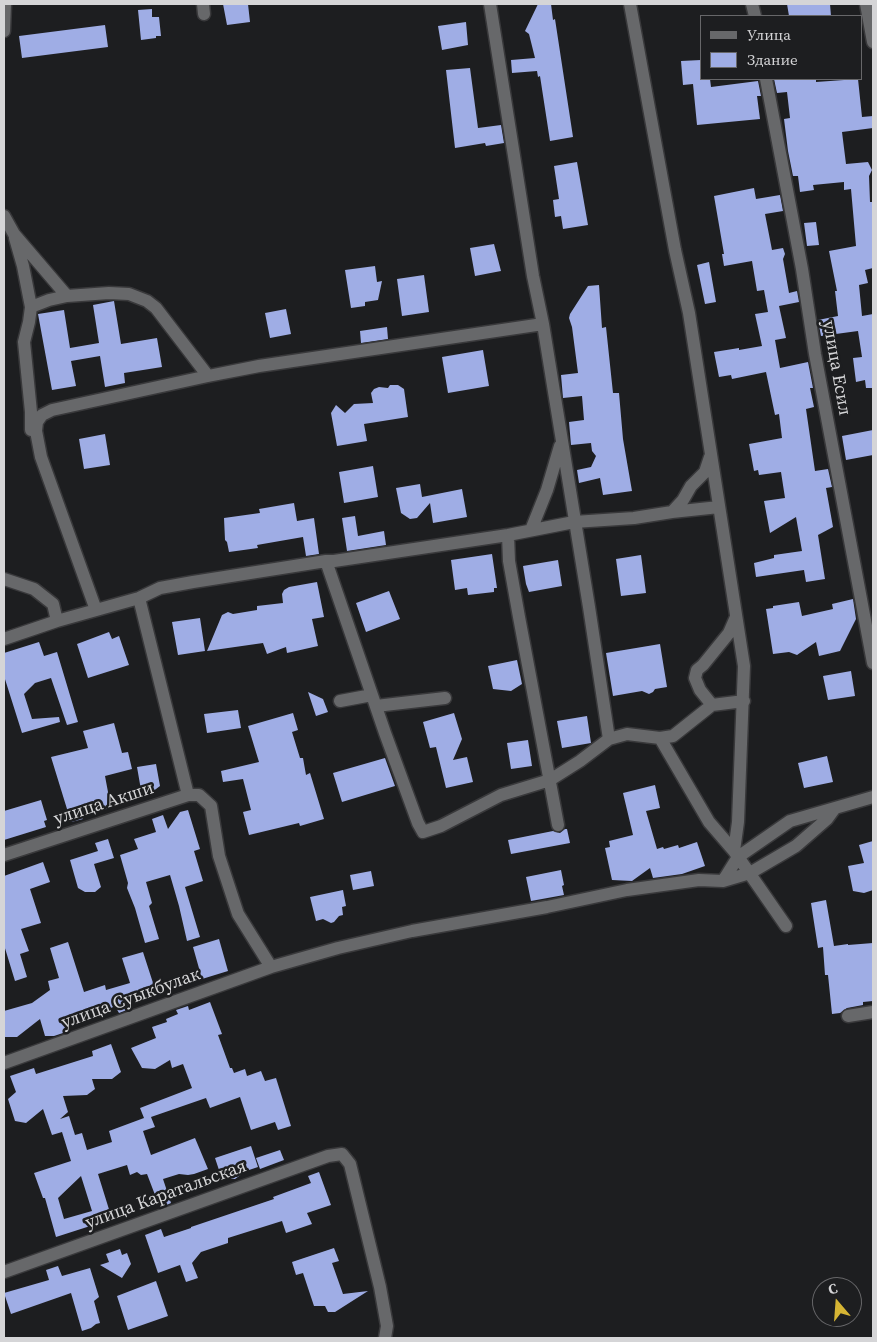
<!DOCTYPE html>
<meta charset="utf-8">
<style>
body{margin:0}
#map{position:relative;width:877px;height:1342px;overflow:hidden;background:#1d1e20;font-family:"Source Serif 4",serif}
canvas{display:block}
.frame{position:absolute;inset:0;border:5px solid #d5d5d7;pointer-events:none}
.legend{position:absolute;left:700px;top:15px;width:162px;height:65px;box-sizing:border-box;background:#1d1e20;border:1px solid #676769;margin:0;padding:6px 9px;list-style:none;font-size:15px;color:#d5d5d7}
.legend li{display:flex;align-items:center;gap:10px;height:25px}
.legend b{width:25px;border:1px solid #676769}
.north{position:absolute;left:812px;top:1277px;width:50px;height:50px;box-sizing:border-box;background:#1d1e20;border:1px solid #676769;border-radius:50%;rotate:342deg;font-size:14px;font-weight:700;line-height:20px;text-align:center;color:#d5d5d7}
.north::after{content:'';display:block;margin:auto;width:18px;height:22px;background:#d6b534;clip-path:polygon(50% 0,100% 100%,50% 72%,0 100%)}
</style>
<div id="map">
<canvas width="877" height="1342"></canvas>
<div class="frame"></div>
<ul class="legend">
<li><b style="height:6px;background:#67686a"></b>Улица</li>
<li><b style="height:14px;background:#9fade5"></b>Здание</li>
</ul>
<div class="north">С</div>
</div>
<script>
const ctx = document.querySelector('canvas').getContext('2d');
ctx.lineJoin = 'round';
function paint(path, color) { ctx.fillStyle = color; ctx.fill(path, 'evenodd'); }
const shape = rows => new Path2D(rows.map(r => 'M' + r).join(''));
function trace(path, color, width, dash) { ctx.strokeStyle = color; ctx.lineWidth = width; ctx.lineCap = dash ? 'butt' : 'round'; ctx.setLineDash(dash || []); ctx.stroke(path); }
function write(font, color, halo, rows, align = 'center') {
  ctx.font = font + ' "Source Serif 4",serif'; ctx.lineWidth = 5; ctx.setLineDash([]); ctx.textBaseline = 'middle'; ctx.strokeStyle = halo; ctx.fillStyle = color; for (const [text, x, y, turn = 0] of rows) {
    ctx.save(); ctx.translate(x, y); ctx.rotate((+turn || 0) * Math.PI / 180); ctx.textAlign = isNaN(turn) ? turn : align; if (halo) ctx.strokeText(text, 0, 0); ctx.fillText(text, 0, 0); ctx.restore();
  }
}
paint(shape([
 [223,4,248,4,250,22,227,25],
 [538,4,551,4,553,20,555,19,573,137,550,141,540,76,538,77,537,71,512,73,511,60,535,58,529,34,525,31],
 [787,4,830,4,831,16,789,16],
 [152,9,152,17,159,17,161,36,156,36,156,38,141,40,138,10],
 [466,22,468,45,442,50,438,26],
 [105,25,108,47,22,58,19,36],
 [701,60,701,79,710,79,711,87,758,81,761,96,757,96,760,119,697,125,693,84,683,85,681,61],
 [470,68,478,128,501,125,504,143,486,146,485,143,455,148,446,70],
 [774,79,816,79,816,82,858,79,862,117,873,116,873,128,842,132,846,164,868,162,872,170,869,176,870,202,873,202,873,268,865,270,868,283,859,285,862,316,873,314,873,388,866,388,865,380,856,382,853,358,862,357,858,331,821,336,818,320,838,316,835,291,837,291,829,251,856,246,851,189,844,190,844,182,813,185,814,190,800,192,798,176,793,176,788,151,784,119,790,118,787,92,777,93],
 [577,162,588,225,563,229,561,216,555,217,553,200,559,199,554,166],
 [754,188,756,199,780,195,783,211,765,214,772,250,783,248,785,254,783,259,789,293,797,291,799,302,779,306,786,338,775,340,780,368,808,362,813,388,810,388,814,407,806,409,815,471,828,469,832,487,826,488,833,527,818,535,825,579,806,582,804,570,756,577,754,563,774,558,774,555,802,551,796,517,770,533,764,501,785,498,781,472,759,475,758,470,754,471,749,444,782,438,779,414,775,415,766,372,732,379,731,375,719,377,714,352,739,348,739,350,762,346,755,314,768,312,764,290,757,291,752,261,724,266,722,254,724,254,714,196],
 [816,222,819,245,807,246,804,223],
 [494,244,501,271,475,276,470,248],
 [709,262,716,302,705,304,697,265],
 [375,266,377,282,382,281,378,300,365,302,365,306,351,308,345,270],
 [424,275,429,312,402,316,397,279],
 [599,285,602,328,606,327,613,393,619,393,623,439,632,491,603,495,600,478,579,483,577,470,591,467,596,456,592,451,591,443,571,445,569,422,584,420,582,396,563,398,561,375,578,373,572,327,569,318,570,314,588,286],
 [114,301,121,344,157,338,162,367,124,373,125,383,105,387,100,356,71,361,76,386,52,390,38,314,64,310,70,348,99,343,93,305],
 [286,309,291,334,270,338,265,313],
 [387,327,388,339,361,343,360,331],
 [483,350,489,386,448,393,442,357],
 [390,385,398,385,404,389,408,417,364,424,367,441,337,446,331,413,336,405,345,413,354,404,373,403,371,393,374,389,379,387,388,388],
 [873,430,873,455,846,460,842,436],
 [105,434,110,465,84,469,79,439],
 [373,466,378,497,344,503,339,472],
 [420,484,422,497,462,489,467,517,433,523,430,503,417,518,410,519,401,513,396,488],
 [294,503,297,521,314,518,319,554,306,556,303,537,257,545,258,548,229,552,227,542,225,540,224,518,260,513,259,509],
 [355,516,358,536,384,531,386,545,347,551,342,518],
 [492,554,497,588,494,588,494,592,468,595,467,588,455,590,451,560],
 [641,555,646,593,621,596,616,559],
 [558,560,562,586,529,592,526,584,523,566],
 [317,582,324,617,312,619,318,646,287,653,286,647,267,654,263,643,207,651,222,615,228,612,233,614,257,610,257,606,283,603,282,594,284,590,289,587],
 [389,591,400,619,366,632,356,603],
 [853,599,856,619,840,651,819,656,816,642,797,655,789,652,773,654,766,609,773,608,773,606,799,602,802,616,833,609,832,604],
 [200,618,205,651,178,655,172,622],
 [109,632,112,639,119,636,129,665,88,678,77,644],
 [39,642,44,656,57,652,78,722,67,725,51,678,35,683,24,694,32,719,59,717,60,722,22,733,4,676,4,653],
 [660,644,667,687,655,689,653,692,649,694,642,691,613,696,606,653],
 [517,660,522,684,511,691,493,689,488,666],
 [851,671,855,696,828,700,823,676],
 [308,692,323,699,328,712,316,716],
 [238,710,241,728,207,733,204,714],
 [293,713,298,730,292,732,300,758,303,758,306,775,310,773,324,819,300,826,299,823,249,835,243,812,251,810,243,779,223,782,221,771,259,762,248,726],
 [454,713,462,739,453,760,467,757,473,782,446,788,436,747,430,748,423,722],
 [587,716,591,743,562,748,557,721],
 [114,723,122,753,128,752,132,769,105,776,111,808,81,815,83,819,71,822,51,757,88,748,83,731],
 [528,740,532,766,511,769,507,743],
 [827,756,833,782,804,788,798,763],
 [385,758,395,786,342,802,333,773],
 [156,764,160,786,152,792,141,790,137,767],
 [655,785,660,808,646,811,657,849,663,847,664,849,678,845,679,848,697,842,705,866,682,874,653,878,650,868,632,881,612,880,605,848,610,847,609,841,633,835,623,793],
 [41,800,47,820,44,821,46,827,4,840,4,811],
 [188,810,200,849,194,851,203,881,185,887,200,937,187,941,179,906,170,875,146,882,152,903,149,906,159,939,145,943,135,908,127,888,128,883,120,855,138,849,134,839,156,832,152,819,163,815,168,829,180,812],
 [565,829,567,829,570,843,511,854,508,840,553,831,560,833],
 [108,839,114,858,94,864,101,887,95,892,85,892,78,888,70,860,98,851,95,843],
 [873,841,873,890,864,893,853,891,848,866,864,863,859,845],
 [43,862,50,882,30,889,41,923,21,929,29,951,20,954,27,977,15,981,4,945,4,876],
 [561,870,564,885,562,886,564,895,531,901,526,877],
 [371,871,374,886,353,890,350,875],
 [343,890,346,906,342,907,343,915,339,916,334,922,331,923,323,919,316,921,310,897],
 [826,900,834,946,848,944,848,945,873,943,873,1001,863,1002,863,1005,847,1008,840,1013,832,1014,828,975,825,975,823,947,818,948,811,903],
 [219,939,228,971,202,979,193,947],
 [68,942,84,992,105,985,106,990,130,983,122,958,143,952,154,986,127,995,132,1008,119,1013,115,1006,111,1008,108,1003,98,1007,100,1011,69,1020,71,1027,66,1032,54,1036,45,1036,40,1019,17,1037,4,1037,4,1011,32,1003,50,990,48,981,59,978,50,948],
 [210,1002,222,1034,218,1035,230,1068,232,1068,234,1073,245,1069,247,1076,261,1071,265,1081,276,1078,291,1126,278,1130,275,1122,251,1130,240,1097,210,1108,206,1098,151,1117,155,1127,143,1131,151,1155,195,1138,208,1169,194,1174,188,1175,179,1174,163,1179,171,1203,160,1208,147,1174,141,1175,137,1172,130,1175,127,1165,98,1174,112,1219,56,1237,45,1198,43,1198,34,1173,71,1161,62,1132,52,1135,43,1109,26,1123,15,1121,8,1099,16,1092,10,1076,34,1068,36,1074,93,1056,92,1051,111,1044,121,1072,112,1079,92,1079,95,1089,87,1095,63,1096,68,1112,60,1119,69,1116,75,1135,82,1133,87,1150,112,1142,109,1131,144,1118,140,1108,192,1088,183,1064,172,1068,170,1060,155,1069,142,1068,131,1048,156,1038,152,1027,167,1022,166,1019,178,1014,176,1010,188,1006,189,1010],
 [81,1176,92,1211,64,1219,58,1198],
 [251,1146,258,1167,246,1171,235,1179,222,1179,215,1158],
 [280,1150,284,1160,260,1169,256,1158],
 [319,1172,331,1205,307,1213,312,1224,286,1233,282,1221,228,1238,228,1243,201,1252,192,1263,198,1278,186,1282,180,1265,158,1273,145,1235,161,1229,164,1237,191,1228,191,1227,274,1199,273,1197,311,1183,308,1176],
 [334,1248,339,1261,332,1263,343,1294,368,1291,335,1312,328,1312,325,1306,314,1306,303,1273,296,1275,292,1262],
 [120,1249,122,1255,127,1253,131,1264,122,1278,100,1265,109,1262,106,1254],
 [58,1266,62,1276,90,1268,99,1297,94,1301,100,1323,96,1324,91,1328,82,1331,71,1293,11,1314,4,1293,49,1280,46,1270],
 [156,1281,168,1316,128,1330,117,1296]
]), '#9fade5');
const street = shape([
 [203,4,204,14],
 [490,4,533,276,543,324,589,607,609,739],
 [630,4,675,250,689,313,744,666,738,822,734,851,786,926],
 [752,4,755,16],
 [866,4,873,42],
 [4,31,5,4],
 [766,79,802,269,815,354,873,663],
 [4,216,14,234,67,296,109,293,129,294,147,301,156,308,208,376],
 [15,238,23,266,31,307,29,322,24,342,31,412,31,430],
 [31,307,49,300,67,296],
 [672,512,719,507],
 [531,530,547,490,560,446],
 [508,535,509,561,519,617,558,825],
 [326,561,385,733,418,823,423,832,441,826,501,795,550,780,580,761,609,739,627,734,660,738,673,736,712,705,744,701],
 [4,579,34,589,53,604,57,621],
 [139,598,188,795],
 [96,610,41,457,36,431,37,422,42,415,52,410,208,376,259,366,543,324],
 [4,639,57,621,139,598,160,588,193,582,326,561,334,561,508,535,574,522,634,518,672,512,683,500,691,486,705,472,710,457],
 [340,701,372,695],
 [712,705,700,690,695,678,697,670,703,665,729,633,736,617],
 [376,706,445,698],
 [660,738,709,822,734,851],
 [4,855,188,795,199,795,211,806,219,856,238,914,271,967],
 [723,881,738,857,790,821,873,797],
 [848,1016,873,1012],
 [4,1063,271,967,338,948,412,931,547,907,627,890,699,880,723,881,750,873,796,846,827,819,835,808],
 [4,1272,328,1156,342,1154,350,1164,380,1287,387,1326,385,1338]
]);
trace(street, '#39393b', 15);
trace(street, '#67686a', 12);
write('18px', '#d5d5d7', '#1d1e20', [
 ["улица Есил",836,368,80],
 ["улица Акши",104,804,-18],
 ["улица Суыкбулак",131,999,-20],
 ["улица Каратальская",166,1195,-20]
]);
</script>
